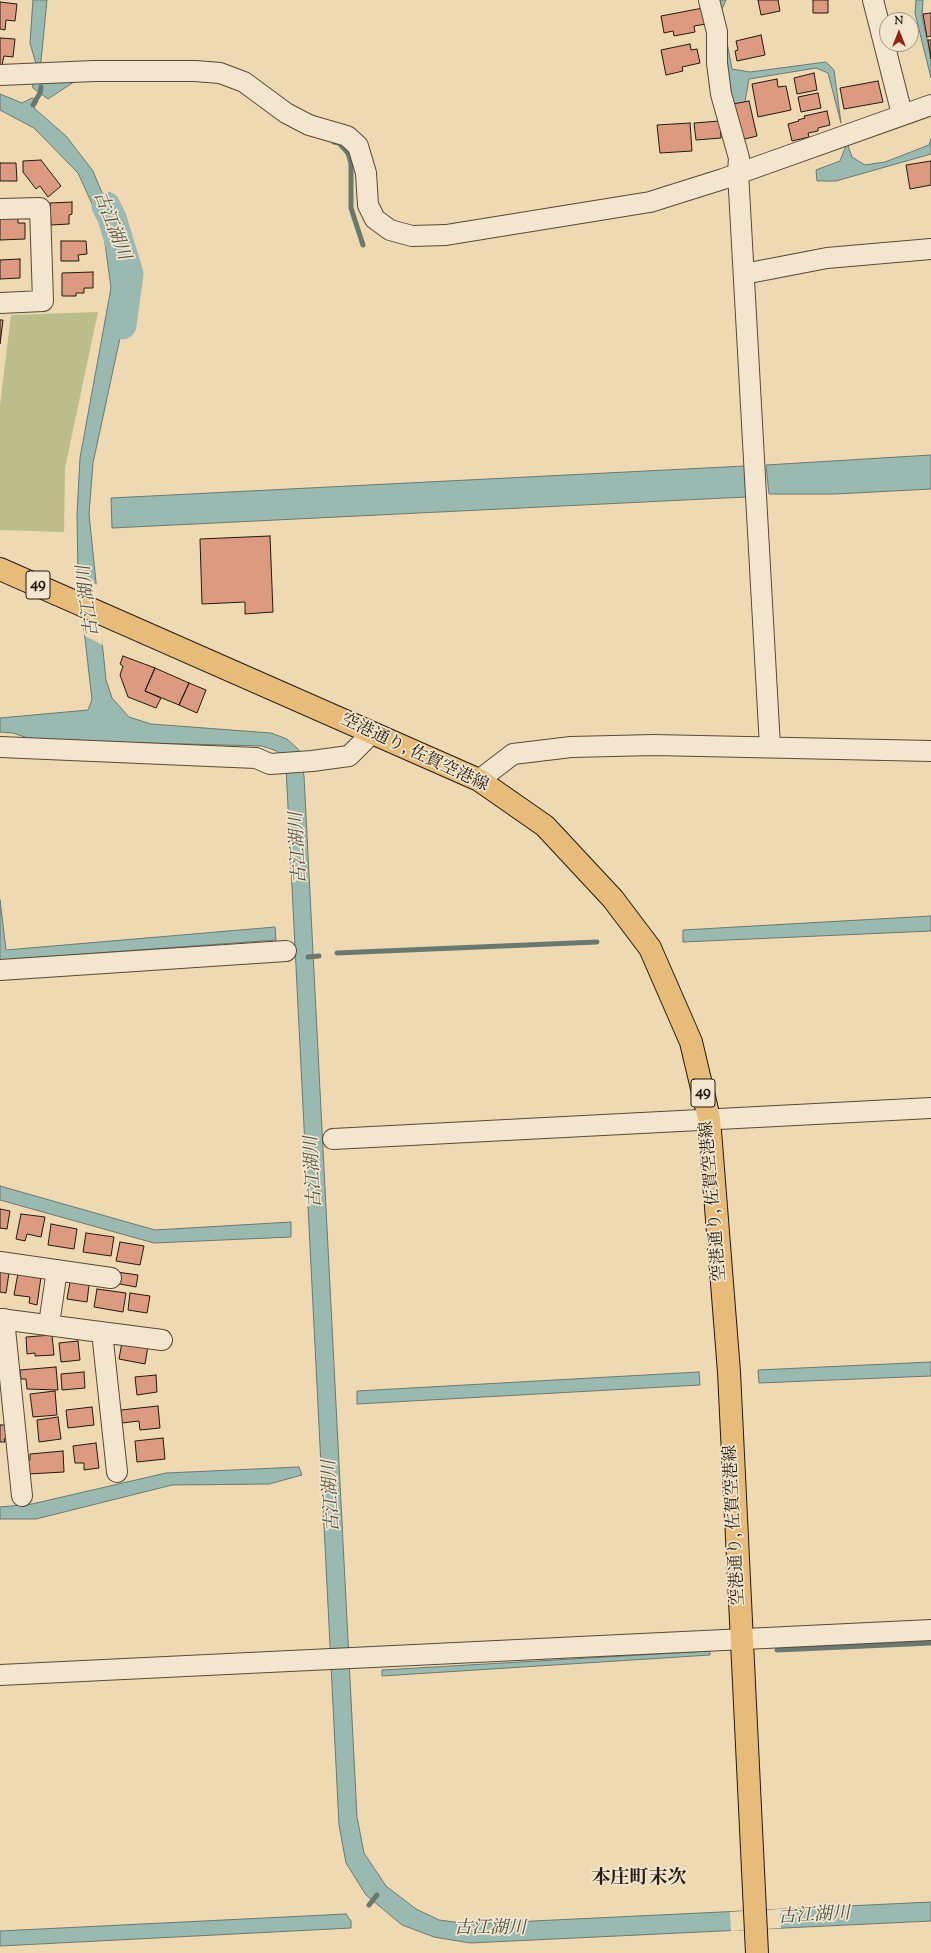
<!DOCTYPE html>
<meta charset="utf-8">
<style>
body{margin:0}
#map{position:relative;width:931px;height:1953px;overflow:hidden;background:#eed9b3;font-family:"Sorts Mill Goudy",serif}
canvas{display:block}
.north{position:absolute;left:879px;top:12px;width:40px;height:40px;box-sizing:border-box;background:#f4e6ce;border:1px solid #a09482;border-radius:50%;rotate:0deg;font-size:11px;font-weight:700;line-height:16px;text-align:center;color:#23190f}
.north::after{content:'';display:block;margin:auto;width:14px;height:18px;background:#8f2418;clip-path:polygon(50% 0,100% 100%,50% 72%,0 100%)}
</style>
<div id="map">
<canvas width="931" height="1953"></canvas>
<div class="north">N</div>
</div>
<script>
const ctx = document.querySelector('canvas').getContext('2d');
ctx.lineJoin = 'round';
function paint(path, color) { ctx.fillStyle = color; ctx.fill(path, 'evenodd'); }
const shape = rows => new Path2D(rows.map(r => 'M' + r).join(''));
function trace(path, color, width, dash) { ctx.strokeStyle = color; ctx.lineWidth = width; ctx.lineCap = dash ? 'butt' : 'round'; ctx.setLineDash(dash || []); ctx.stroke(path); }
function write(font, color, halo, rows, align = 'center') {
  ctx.font = font + ' "Sorts Mill Goudy","Noto Serif JP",serif'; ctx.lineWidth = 3.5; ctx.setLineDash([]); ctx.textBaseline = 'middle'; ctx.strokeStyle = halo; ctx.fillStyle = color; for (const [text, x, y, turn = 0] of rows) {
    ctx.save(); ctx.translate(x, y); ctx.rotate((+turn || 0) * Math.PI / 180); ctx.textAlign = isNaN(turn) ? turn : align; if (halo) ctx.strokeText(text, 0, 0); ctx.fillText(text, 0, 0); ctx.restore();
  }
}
paint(shape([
 [98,312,65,468,64,532,0,530,0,405,11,315]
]), '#bbbe8a');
const water = shape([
 [33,0,47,0,41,61,42,79,77,80,48,99,33,88,32,81,36,64,30,43,33,0],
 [716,0,726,0,721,11,732,69,750,72,826,62,834,70,841,123,828,73,816,68,749,79,739,135,722,68,716,0],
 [916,0,923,0,922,17,931,57,931,78,915,13,916,0],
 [0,94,22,103,32,98,38,101,34,108,66,136,93,171,116,227,129,296,93,463,89,514,106,680,112,698,129,717,151,724,271,733,287,739,299,750,304,776,357,1817,364,1853,386,1886,416,1909,439,1920,470,1924,931,1902,931,1921,470,1943,434,1937,402,1925,366,1895,346,1863,339,1825,286,767,277,751,262,746,34,740,13,733,0,732,0,718,88,710,92,700,78,577,77,514,80,458,111,288,103,228,78,173,34,128,0,110,0,94],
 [931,139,931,154,836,181,817,181,816,170,840,161,847,143,852,157,865,165,885,162,929,145,931,139],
 [931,455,931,489,835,494,769,494,766,465,931,455],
 [745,466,746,497,112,528,111,498,745,466],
 [0,900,6,950,275,927,276,940,0,960,0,900],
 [931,916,931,931,683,942,683,930,931,916],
 [0,1186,155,1230,291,1222,291,1237,154,1243,0,1200,0,1186],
 [931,1362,931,1376,759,1383,758,1370,931,1362],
 [699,1372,700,1385,357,1404,357,1391,699,1372],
 [299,1467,302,1475,269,1484,172,1485,36,1519,0,1519,0,1507,32,1504,166,1473,299,1467],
 [710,1651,710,1655,382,1676,382,1670,710,1651],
 [346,1914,351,1921,351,1928,0,1946,0,1931,346,1914]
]);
paint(water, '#9ab9b1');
trace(water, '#6a7970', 1);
paint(shape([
 [78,577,98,585,103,645,85,636],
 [780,1909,781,1928,731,1931,730,1912]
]), '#eed9b3');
trace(shape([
 [33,105,40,93,41,87],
 [334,142,339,143,348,153,351,163,351,208,363,245],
 [337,953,597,942],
 [308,957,319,956],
 [777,1650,931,1643],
 [369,1905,377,1895]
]), '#6a7970', 5);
trace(shape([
 [106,206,112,218,129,274,122,325]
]), '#9ab9b1', 29);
const building = shape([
 [758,0,778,0,780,11,761,15,758,0],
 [813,0,828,0,828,13,813,13,813,0],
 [0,2,17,4,15,21,6,20,5,30,0,29,0,2],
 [703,8,706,24,694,26,695,32,674,36,673,31,664,33,661,16,703,8],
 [931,13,931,36,927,37,923,14,931,13],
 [761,35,765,55,737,61,735,51,738,50,736,41,761,35],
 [0,38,15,39,13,57,4,56,2,65,0,65,0,38],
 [928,40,931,40,931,59,928,40],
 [690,44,691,50,697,49,700,63,682,67,683,71,666,75,661,50,690,44],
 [814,73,817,90,797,94,794,78,814,73],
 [777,79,778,87,786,86,791,110,758,117,752,84,777,79],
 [878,81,883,102,844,109,840,88,878,81],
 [818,93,821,108,801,112,798,97,818,93],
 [749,101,757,136,741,140,733,104,749,101],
 [827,111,830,125,818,128,818,131,808,133,809,137,792,141,788,124,799,121,798,120,805,118,804,116,827,111],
 [720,121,721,138,696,140,694,123,720,121],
 [690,123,692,151,660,153,657,125,690,123],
 [41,160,61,186,48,197,40,186,36,189,23,172,23,161,41,160],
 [931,161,931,185,910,189,906,165,931,161],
 [0,163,16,163,17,181,0,181,0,163],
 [72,202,72,214,69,215,69,224,51,225,50,203,72,202],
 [0,218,18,218,18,223,25,223,25,239,0,240,0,218],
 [61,241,86,241,87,254,78,255,79,261,61,261,61,241],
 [20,259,20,278,0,279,0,260,20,259],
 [93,272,93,288,84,288,84,293,76,293,76,296,62,296,62,273,93,272],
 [0,320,3,320,0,344,0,320],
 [270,536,273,612,245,614,245,602,202,604,200,539,270,536],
 [123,656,155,668,145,691,161,698,156,708,128,697,120,675,123,666,120,664,123,656],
 [155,668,189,683,179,705,145,691,155,668],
 [189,683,206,690,197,713,179,705,189,683],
 [0,1209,10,1211,7,1229,0,1228,0,1209],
 [21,1214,45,1217,41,1237,27,1234,25,1241,16,1239,21,1214],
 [51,1224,77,1229,74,1249,48,1245,51,1224],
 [86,1233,114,1237,111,1256,83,1252,86,1233],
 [120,1242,144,1246,140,1265,116,1261,120,1242],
 [0,1271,9,1273,6,1293,0,1292,0,1271],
 [117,1272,138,1275,136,1287,115,1283,117,1272],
 [18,1273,41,1277,37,1305,29,1303,30,1297,14,1295,18,1273],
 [70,1282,89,1285,87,1302,67,1299,70,1282],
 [97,1289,126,1293,123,1312,94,1307,97,1289],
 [130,1293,150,1296,147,1313,128,1310,130,1293],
 [52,1335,54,1355,35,1356,35,1353,27,1354,26,1337,52,1335],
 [78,1341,80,1360,61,1362,59,1343,78,1341],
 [122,1342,148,1346,145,1364,119,1359,122,1342],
 [56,1367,58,1390,27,1389,26,1379,21,1379,20,1370,56,1367],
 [84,1372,85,1388,62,1390,61,1374,84,1372],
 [156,1375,157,1392,137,1395,135,1377,156,1375],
 [55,1391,57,1415,33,1417,30,1394,55,1391],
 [158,1406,160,1428,140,1430,139,1421,122,1423,121,1410,158,1406],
 [92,1407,94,1425,68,1428,66,1410,92,1407],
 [58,1417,61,1439,39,1442,37,1420,58,1417],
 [0,1425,8,1425,9,1438,4,1439,5,1442,0,1442,0,1425],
 [163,1438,165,1459,137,1462,135,1441,163,1438],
 [96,1443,99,1468,84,1470,84,1463,75,1463,73,1446,96,1443],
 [63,1451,64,1472,28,1474,27,1460,30,1460,30,1454,63,1451]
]);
paint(building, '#dc9b81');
trace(building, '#23190f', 1);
const minor = shape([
 [709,0,717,32,717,63,721,94,739,158,738,172,770,747],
 [873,0,902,114],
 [0,75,94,71,195,71,220,73,244,82,286,113,309,125,347,136,358,146,366,173,368,205,375,219,390,230,412,236,446,235,650,202,723,179,931,105],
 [0,209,40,208,43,301,0,303],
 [744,274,827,258,931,249],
 [0,747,256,758,270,764,312,761,349,756,371,734],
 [479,780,513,754,571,747,654,745,931,751],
 [0,970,286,951],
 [333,1139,931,1108],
 [0,1262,111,1278],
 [0,1319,162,1340],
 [4,1319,22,1496],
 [49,1324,57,1270],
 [102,1332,117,1472],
 [0,1675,931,1630]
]);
const major = shape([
 [0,569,479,780,545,826,613,899,650,948,691,1042,709,1118,729,1372,757,1953]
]);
trace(minor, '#564938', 22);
trace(major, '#23190f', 24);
trace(minor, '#f4e6ce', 20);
trace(major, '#e7bc7a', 22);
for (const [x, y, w] of [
 [38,585,24],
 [703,1093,24]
]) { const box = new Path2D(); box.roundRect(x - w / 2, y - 14, w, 28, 3); ctx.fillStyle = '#f4e6ce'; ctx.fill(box); trace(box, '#23190f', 1); }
write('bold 16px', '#23190f', null, [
 ["49",38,585],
 ["49",703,1093]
]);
write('17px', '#23190f', '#f4e6ce', [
 ["空港通り, 佐賀空港線",414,754,25],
 ["空港通り, 佐賀空港線",715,1201,-95],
 ["空港通り, 佐賀空港線",736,1525,-93]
]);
write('italic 18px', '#4d5148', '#f4e6ce', [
 ["古江湖川",110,226,69],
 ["古江湖川",90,601,-97],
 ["古江湖川",300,848,-93],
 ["古江湖川",315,1172,-93],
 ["古江湖川",333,1496,-93],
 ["古江湖川",814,1917,-3],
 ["古江湖川",490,1930]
]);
write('bold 19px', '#23190f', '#f4e6ce', [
 ["本庄町末次",639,1880]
]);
</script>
